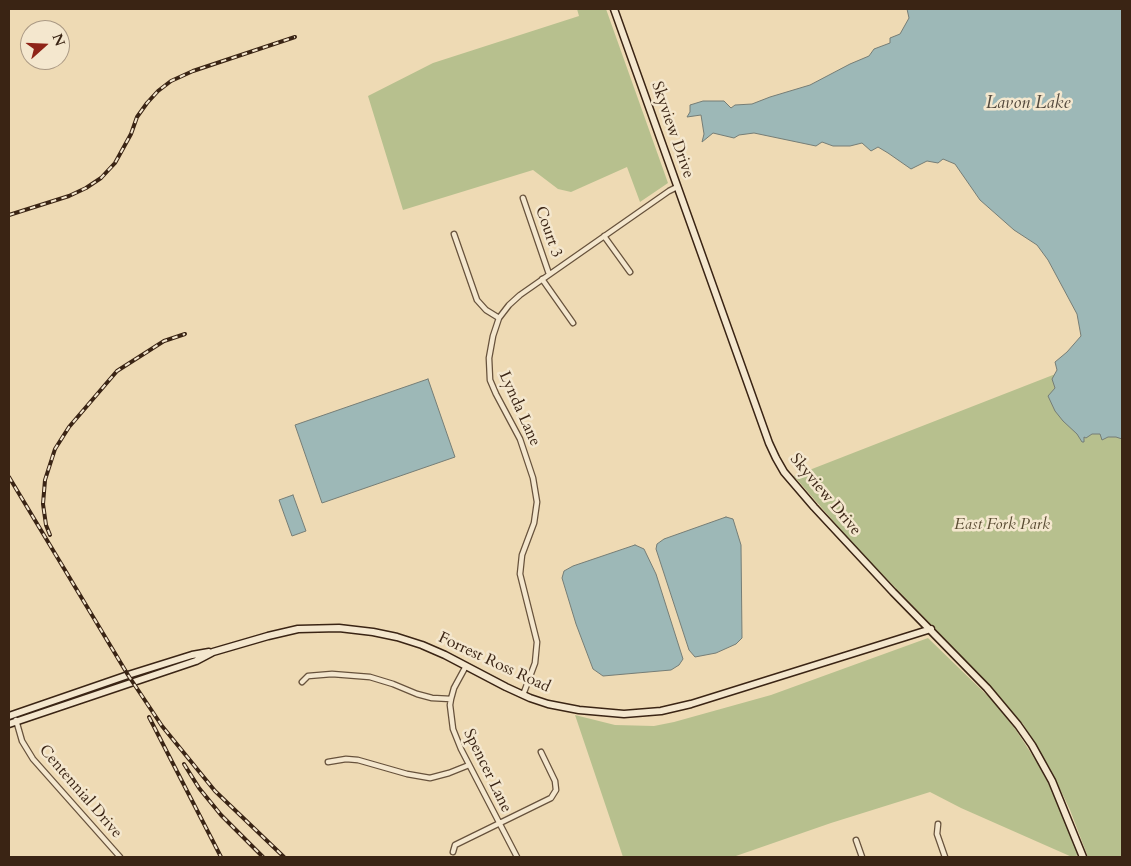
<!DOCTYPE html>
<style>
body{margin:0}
#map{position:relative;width:1131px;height:866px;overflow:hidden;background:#eedab4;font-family:Cardo,serif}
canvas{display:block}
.frame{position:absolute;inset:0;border:10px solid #3a2414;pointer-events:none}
.north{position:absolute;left:20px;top:20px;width:50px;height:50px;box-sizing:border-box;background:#f4e7ce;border:1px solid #aa9984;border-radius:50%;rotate:70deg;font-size:14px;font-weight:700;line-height:20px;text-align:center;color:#3a2414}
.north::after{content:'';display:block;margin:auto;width:18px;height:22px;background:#8f2418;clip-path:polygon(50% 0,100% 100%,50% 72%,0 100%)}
</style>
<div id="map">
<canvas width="1131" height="866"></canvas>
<div class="frame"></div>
<div class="north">N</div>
</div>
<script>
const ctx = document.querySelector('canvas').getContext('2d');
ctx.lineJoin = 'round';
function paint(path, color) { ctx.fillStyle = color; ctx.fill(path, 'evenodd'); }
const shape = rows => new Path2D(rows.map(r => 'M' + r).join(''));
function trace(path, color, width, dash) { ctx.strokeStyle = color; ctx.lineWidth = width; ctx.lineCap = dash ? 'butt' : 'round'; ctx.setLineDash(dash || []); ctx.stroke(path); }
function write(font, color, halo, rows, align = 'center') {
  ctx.font = font + ' Cardo,serif'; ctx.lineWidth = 5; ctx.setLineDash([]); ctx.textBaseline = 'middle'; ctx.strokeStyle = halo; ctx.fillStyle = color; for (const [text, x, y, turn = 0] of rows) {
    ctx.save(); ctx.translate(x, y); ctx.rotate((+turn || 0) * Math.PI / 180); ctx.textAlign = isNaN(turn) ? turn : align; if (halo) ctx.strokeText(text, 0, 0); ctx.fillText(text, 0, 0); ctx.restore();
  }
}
paint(shape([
 [577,9,606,9,668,183,640,202,627,167,571,192,558,189,533,170,403,210,368,96,433,63,579,16],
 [1076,366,1122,376,1122,857,1088,857,1070,810,1051,770,1023,724,948,642,854,545,794,476],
 [928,638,994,702,1016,730,1038,764,1053,792,1079,855,1072,857,961,808,930,792,831,823,733,857,623,857,575,715,615,725,654,726,674,722,771,695]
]), '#b7c08e');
const water = shape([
 [907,9,1122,9,1122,439,1116,437,1108,437,1102,440,1100,434,1092,434,1086,438,1084,437,1084,442,1082,442,1077,434,1063,421,1055,411,1048,396,1055,388,1052,379,1057,370,1055,362,1067,352,1081,336,1077,314,1048,260,1037,245,1014,230,980,200,955,164,943,159,938,163,927,161,911,169,888,153,878,147,871,151,862,143,850,146,833,146,822,142,816,146,754,133,739,135,734,138,713,133,702,142,704,134,701,115,687,117,690,112,690,105,703,101,724,101,731,108,735,105,752,104,770,97,810,85,850,64,869,56,874,49,890,43,890,38,900,34,909,18,907,9],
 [428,379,455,457,322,503,295,425,428,379],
 [293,495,306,531,292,536,279,500,293,495],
 [726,517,733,519,741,545,742,638,736,644,716,653,695,657,689,650,656,549,657,544,664,539,726,517],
 [635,545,644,549,656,574,683,659,679,665,671,670,603,676,593,669,576,624,562,578,564,571,573,566,635,545]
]);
paint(water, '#9db8b7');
trace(water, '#757d76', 1);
const street = shape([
 [523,198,549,274],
 [454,234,477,300,486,310,499,318],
 [604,236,630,272],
 [542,279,573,323],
 [466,666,454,688,451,699,450,705,453,729,461,749,517,857],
 [302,682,308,676,332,674,370,677,393,684,417,694,432,698,451,699],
 [523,695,535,663,537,642,520,574,522,555,534,523,537,502,533,478,520,439,496,394,490,380,489,358,493,336,499,318,509,305,520,295,669,191,677,187],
 [16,720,22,741,33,759,120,857],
 [328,762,346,759,358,760,407,774,430,778,449,773,469,765],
 [938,824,937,834,945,857],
 [856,840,862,857],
 [453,852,455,845,551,798,556,790,555,781,541,752]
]);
const secondary = shape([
 [614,9,769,443,776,458,784,472,814,507,893,592,987,688,1018,725,1032,745,1052,781,1083,857],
 [9,716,128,675,192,655,209,652],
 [9,724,196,661,213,652,268,636,298,629,339,628,373,632,397,637,422,645,445,655,506,687,530,698,548,704,579,710,624,714,661,711,691,704,931,629]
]);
trace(street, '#67523c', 7);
trace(secondary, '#3a2414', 9);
trace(street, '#f4e7ce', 4.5);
trace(secondary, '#f4e7ce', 6);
const rail = shape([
 [9,215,69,196,86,188,101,178,115,163,131,134,137,117,147,103,158,91,171,81,193,71,295,37],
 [9,477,128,675,162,726,215,791,284,857],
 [50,535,46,525,43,504,45,480,55,449,69,427,117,371,164,341,185,334],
 [149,717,221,857],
 [184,764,199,788,221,815,263,857]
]);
trace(rail, '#3a2414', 4);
trace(rail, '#f4e7ce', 2, [5.5]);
write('16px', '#3a2414', '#f4e7ce', [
 ["Skyview Drive",672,130,71],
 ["Court 3",548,232,71],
 ["Lynda Lane",519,409,66],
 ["Skyview Drive",825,495,50],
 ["Forrest Ross Road",494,663,25],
 ["Spencer Lane",487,771,64],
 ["Centennial Drive",80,792,49]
]);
write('italic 16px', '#594b32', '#f4e7ce', [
 ["East Fork Park",1002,525]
]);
write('italic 18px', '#53493d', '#f4e7ce', [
 ["Lavon Lake",1028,104]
]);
</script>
